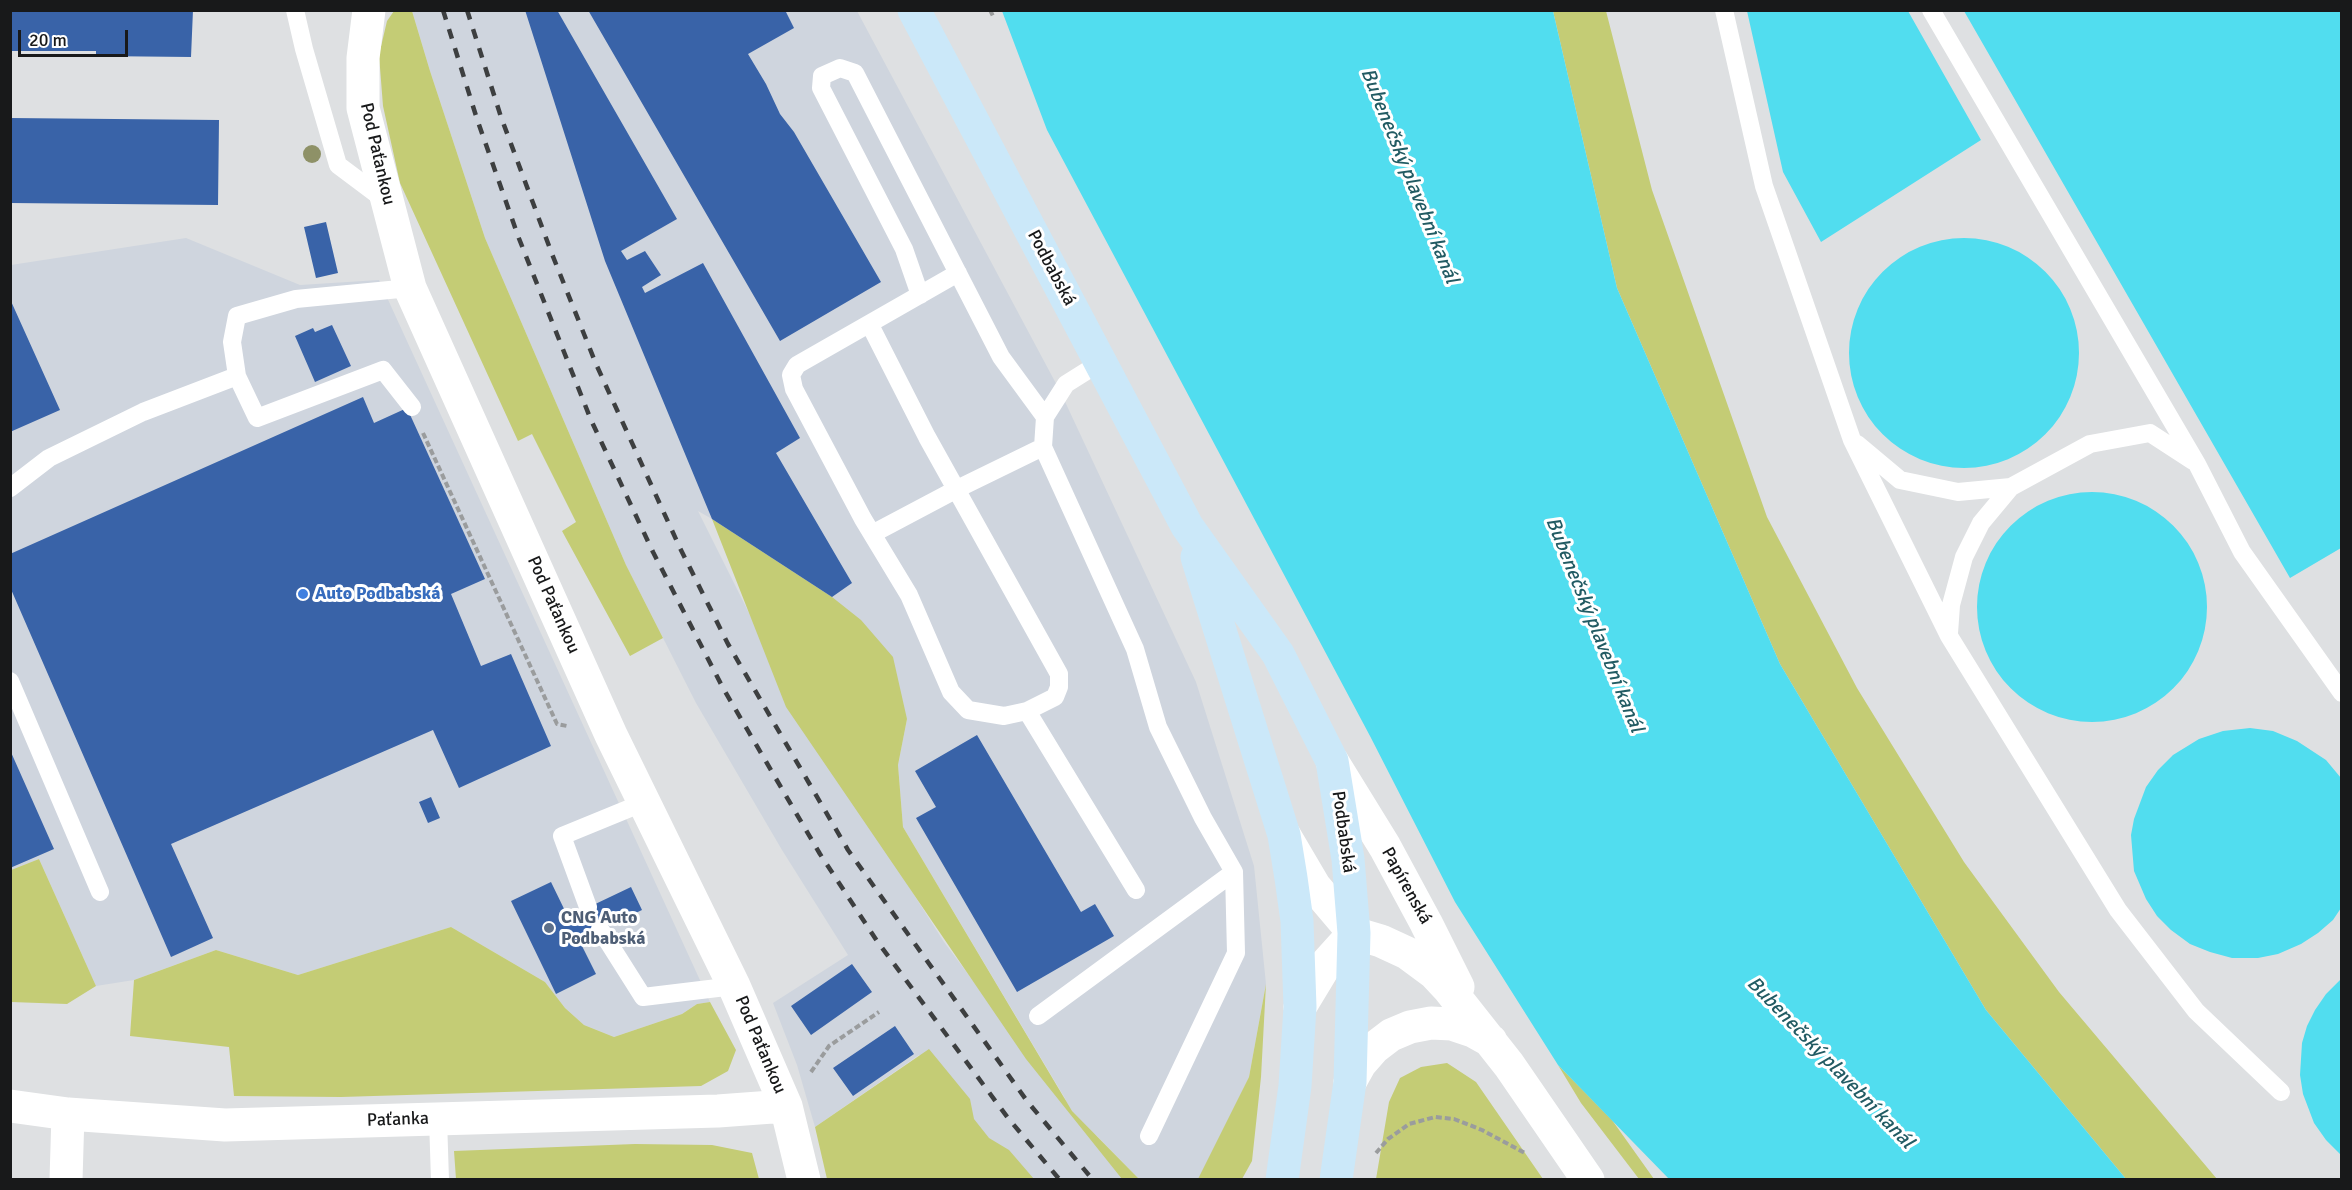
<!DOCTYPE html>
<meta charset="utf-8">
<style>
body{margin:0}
#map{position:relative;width:2352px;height:1190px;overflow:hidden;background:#dee0e2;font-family:Signika,sans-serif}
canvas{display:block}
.frame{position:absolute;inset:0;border:12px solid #18191a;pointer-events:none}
.scale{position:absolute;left:18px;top:30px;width:110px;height:27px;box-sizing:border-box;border:3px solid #18191a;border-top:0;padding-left:8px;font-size:18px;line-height:21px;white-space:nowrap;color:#18191a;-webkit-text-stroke:4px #fff;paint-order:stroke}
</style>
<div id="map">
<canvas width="2352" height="1190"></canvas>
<div class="frame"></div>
<div class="scale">20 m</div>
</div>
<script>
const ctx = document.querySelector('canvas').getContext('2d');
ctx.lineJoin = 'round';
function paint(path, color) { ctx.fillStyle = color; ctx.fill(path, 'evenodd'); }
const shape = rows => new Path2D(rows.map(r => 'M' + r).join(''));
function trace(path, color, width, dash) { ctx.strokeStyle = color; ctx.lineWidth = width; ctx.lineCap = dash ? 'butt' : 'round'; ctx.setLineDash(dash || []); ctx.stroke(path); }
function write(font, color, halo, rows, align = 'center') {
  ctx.font = font + ' Signika,sans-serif'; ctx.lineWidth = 6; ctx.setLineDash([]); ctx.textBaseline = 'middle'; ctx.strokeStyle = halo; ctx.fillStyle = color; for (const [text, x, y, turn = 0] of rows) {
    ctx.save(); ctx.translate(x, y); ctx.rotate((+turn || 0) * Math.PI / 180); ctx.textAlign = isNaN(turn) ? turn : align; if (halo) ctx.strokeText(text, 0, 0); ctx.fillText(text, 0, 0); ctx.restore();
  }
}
paint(shape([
 [412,11,857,11,1060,391,1196,682,1254,866,1266,984,1249,1077,1201,1179,1139,1179,1094,1133,1133,1179,1018,1179,919,1055,815,1127,797,1065,773,1003,848,955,782,850,696,703,626,565,485,238,430,71],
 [698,511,712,519,907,719,898,765,903,827,1066,1100,1046,1078,944,942,857,805,773,661],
 [186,238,300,285,379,280,710,1002,697,1004,682,1014,614,1037,584,1025,565,1008,545,982,451,927,298,975,216,950,134,980,96,986,39,859,11,870,11,265]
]), '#cfd5de');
paint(shape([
 [394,11,412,11,430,71,485,238,626,565,663,638,630,656,562,531,576,522,532,434,518,441,400,183,383,106,379,55,387,21],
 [1553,11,1606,11,1652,190,1767,517,1857,688,1964,862,2059,992,2217,1179,2126,1179,1986,1010,1780,664,1617,288],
 [712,519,832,597,861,620,893,657,907,719,898,765,903,827,1072,1111,1139,1179,1122,1179,1026,1059,786,707],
 [39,859,96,986,67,1004,11,1002,11,870],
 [451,927,545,982,565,1008,584,1025,614,1037,682,1014,697,1004,710,1002,736,1050,728,1071,701,1086,341,1097,234,1096,229,1047,130,1036,134,980,216,950,298,975],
 [1266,984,1261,1077,1252,1161,1242,1179,1198,1179,1249,1077],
 [929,1049,970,1099,974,1119,989,1138,1009,1150,1034,1179,827,1179,815,1127],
 [1447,1063,1476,1082,1543,1179,1376,1179,1389,1102,1400,1078,1421,1067],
 [1558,1065,1612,1120,1654,1179,1639,1179,1581,1103],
 [635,1144,712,1145,752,1153,759,1179,456,1179,454,1151]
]), '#c4cc75');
paint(shape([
 [1002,11,1553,11,1617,288,1780,664,1986,1010,2126,1179,1669,1179,1558,1065,1455,902,1370,736,1047,130],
 [1747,11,1908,11,1981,140,1821,242,1783,172],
 [1964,11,2341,11,2341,548,2290,578],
 '1849 353a115 115 0 1 1 230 0a115 115 0 1 1-230 0Z',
 '1977 607a115 115 0 1 1 230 0a115 115 0 1 1-230 0Z',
 [2250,728,2273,731,2297,741,2326,760,2341,778,2341,908,2333,920,2318,933,2301,944,2278,954,2258,958,2232,958,2210,952,2190,944,2171,930,2157,916,2146,899,2134,871,2131,835,2134,819,2146,787,2158,770,2173,755,2199,739,2223,731],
 [2341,979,2341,1155,2326,1140,2314,1123,2303,1094,2300,1075,2302,1043,2307,1026,2315,1010,2326,994]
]), '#51ddef');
paint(shape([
 [10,10,193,10,191,57,96,56,96,51,10,51],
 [525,10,557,10,677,219,621,251,627,260,645,251,661,275,642,287,645,293,703,263,800,438,776,453,852,583,832,597,712,519,605,261],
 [588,10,785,10,794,28,748,54,766,84,780,114,794,132,881,282,780,341],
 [10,118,219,120,218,205,10,203],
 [326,222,338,273,316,278,304,227],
 [10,299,60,410,10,432],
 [332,325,351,366,315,382,295,336,313,328,315,332],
 [363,397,374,423,407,408,485,579,451,594,481,666,511,654,551,746,459,788,433,730,171,844,213,938,171,957,10,587,10,554],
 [977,735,1081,912,1095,904,1114,936,1017,992,916,818,936,807,915,771],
 [10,750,54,849,10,868],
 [431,797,440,818,428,823,419,802],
 [551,882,568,917,631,887,642,910,579,940,596,974,556,994,511,901],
 [852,964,872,992,811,1035,791,1006],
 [895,1026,914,1054,853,1096,833,1068]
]), '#3963a8');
trace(shape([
 [990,10,994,18],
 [423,433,557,724,567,726],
 [811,1072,829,1046,879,1012],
 [1376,1153,1388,1139,1409,1124,1435,1117,1454,1119,1482,1130,1525,1153]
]), '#9a9c9d', 4, [6, 3]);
trace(shape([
 [295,10,304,49,338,165,386,201],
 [1724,10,1764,186,1852,440,1949,636,2118,910,2196,1011,2281,1092],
 [1931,10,2197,464,2242,552,2342,693],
 [410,288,296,299,237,316,232,342,237,376,257,418,383,370,412,407],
 [920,295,904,249,821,88,822,76,840,68,855,73,1001,357,1045,417],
 [870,325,927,437,1059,674,1059,687,1055,697,1027,711,1004,716,968,710,951,692,909,595,863,519,794,389,791,375,797,365,958,273],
 [1101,362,1066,384,1045,417,1043,447,1135,649,1158,727,1203,818,1234,872,1236,953,1149,1136],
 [1857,444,1900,480,1958,492,2011,487,2090,444,2150,433,2193,461],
 [10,488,49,458,143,412,237,376],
 [872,534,957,489,1043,447],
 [1949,633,1951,605,1964,557,1981,523,2011,487],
 [10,681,100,892],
 [1027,711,1136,890],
 [588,907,562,836,645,802],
 [600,929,643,997,734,986],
 [1038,1016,1234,872],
 [438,1119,440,1180]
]), '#fff', 18);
trace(shape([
 [369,10,363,58,363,108,410,288,611,735,734,986,786,1106,804,1180],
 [10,1106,68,1114,225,1125,718,1111,786,1106],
 [66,1180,68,1114]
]), '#fff', 33);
trace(shape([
 [1332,761,1385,847,1426,923,1458,987],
 [1285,836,1315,887,1354,933,1381,941,1407,953,1434,973,1449,989,1509,1065,1588,1180],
 [1300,1007,1326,964,1354,933],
 [1350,1082,1360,1064,1374,1048,1391,1035,1410,1027,1431,1023,1452,1024,1473,1031,1491,1041]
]), '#fff', 33);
trace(shape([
 [914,10,1187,526,1278,654,1332,761,1348,859,1354,933,1350,1082,1336,1180],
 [1197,557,1284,835,1291,878,1297,921,1300,1007,1295,1086,1282,1180]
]), '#cbe8f9', 33);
trace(shape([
 [443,10,477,119,518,236,591,420,653,552,723,688,820,854,877,941,1008,1118,1060,1180],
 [467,10,501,117,552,254,596,364,680,548,728,644,848,850,1027,1101,1093,1180]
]), '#3d3f40', 4.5, [10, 10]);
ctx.fillStyle = '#8e9167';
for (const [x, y] of [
 [312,154]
]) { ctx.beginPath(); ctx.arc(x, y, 9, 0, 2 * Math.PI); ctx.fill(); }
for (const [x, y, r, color] of [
 [303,594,6,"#3f7fe0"],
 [549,928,6,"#5c6f8a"]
]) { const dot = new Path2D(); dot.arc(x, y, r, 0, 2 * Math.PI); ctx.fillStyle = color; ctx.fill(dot); trace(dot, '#fff', 2); }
write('18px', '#18191a', '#fff', [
 ["Pod Paťankou",377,154,77],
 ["Podbabská",1051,268,62],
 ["Pod Paťankou",553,605,66],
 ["Podbabská",1343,832,82],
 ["Papírenská",1406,886,61],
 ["Pod Paťankou",760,1045,67],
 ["Paťanka",398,1120,-2]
]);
write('bold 18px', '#366cbe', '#fff', [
 ["Auto Podbabská",315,594]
], 'left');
write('bold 18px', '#4e5e75', '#fff', [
 ["CNG Auto",561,918],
 ["Podbabská",561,939]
], 'left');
write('italic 20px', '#225b63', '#fff', [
 ["Bubenečský plavební kanál",1409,176,68],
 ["Bubenečský plavební kanál",1594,625,68],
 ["Bubenečský plavební kanál",1830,1063,46]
]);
</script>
